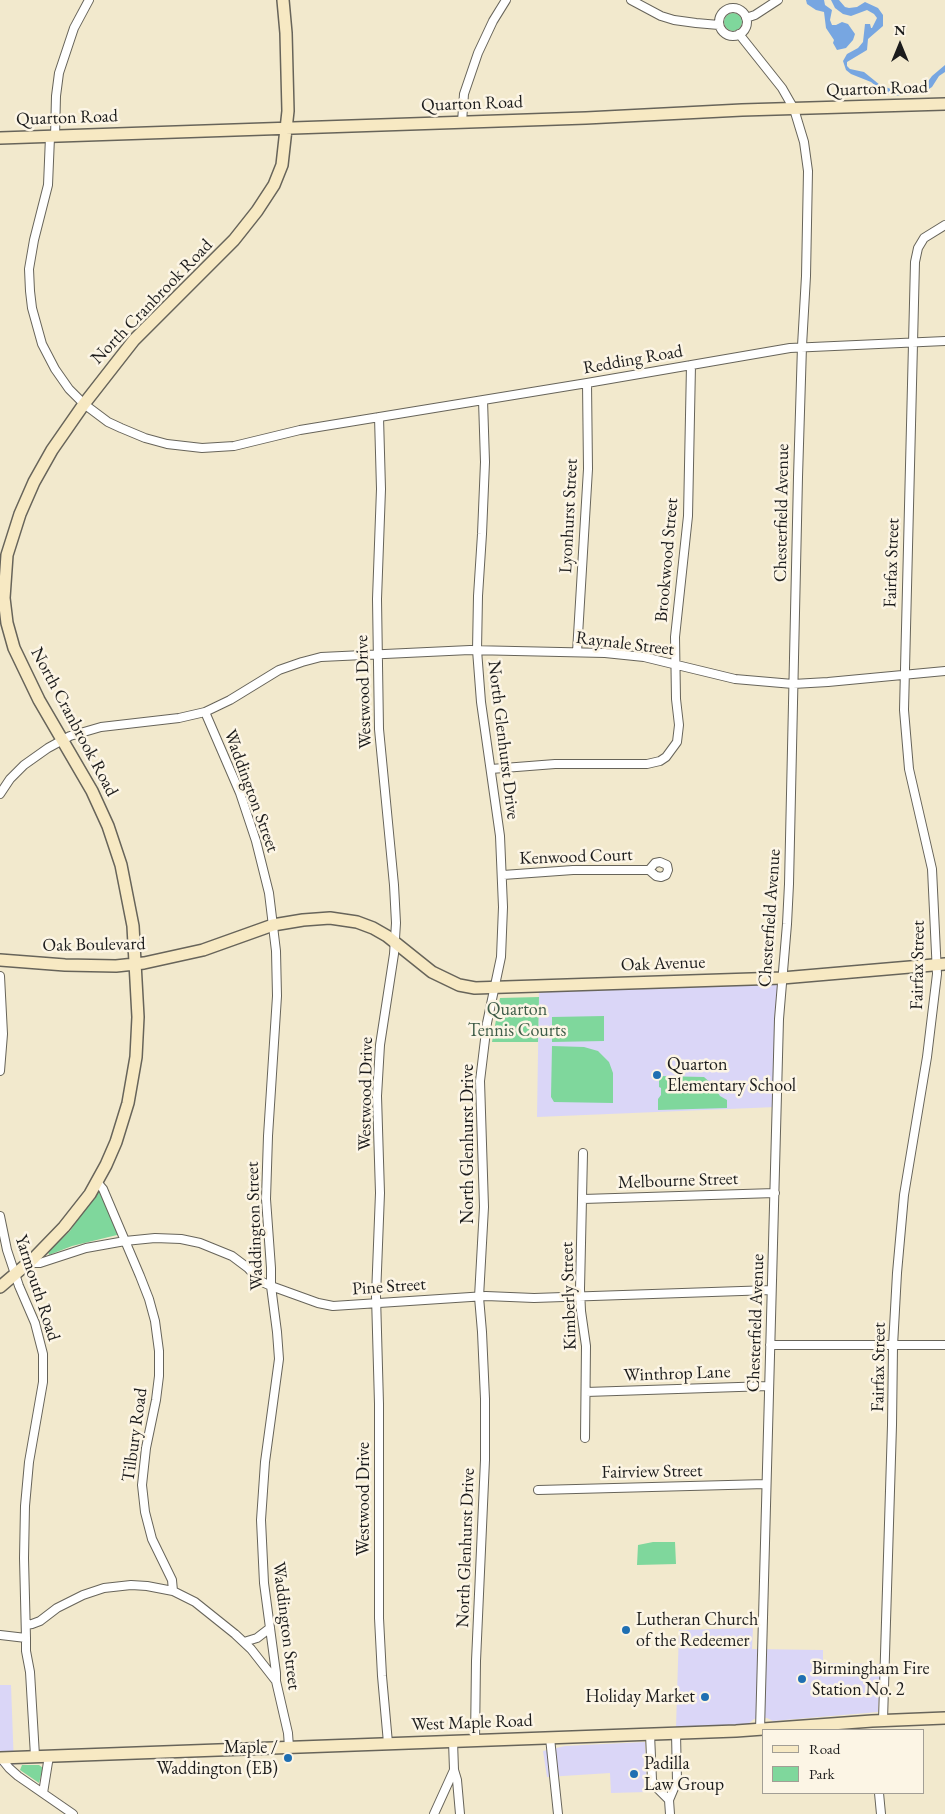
<!DOCTYPE html>
<style>
body{margin:0}
#map{position:relative;width:945px;height:1814px;overflow:hidden;background:#f2e9cd;font-family:"EB Garamond",serif}
canvas{display:block}
.legend{position:absolute;left:762px;top:1729px;width:162px;height:65px;box-sizing:border-box;background:#fcf5e5;border:1px solid #a29e95;margin:0;padding:6px 9px;list-style:none;font-size:15px;color:#1c1c1c}
.legend li{display:flex;align-items:center;gap:10px;height:25px}
.legend b{width:25px;border:1px solid #a29e95}
.north{position:absolute;left:875px;top:20px;width:50px;height:50px;-webkit-text-stroke:4px #fcf5e5;paint-order:stroke;rotate:0deg;font-size:14px;font-weight:700;line-height:20px;text-align:center;color:#1c1c1c}
.north::after{content:'';display:block;margin:auto;width:18px;height:22px;background:#1c1c1c;clip-path:polygon(50% 0,100% 100%,50% 72%,0 100%)}
</style>
<div id="map">
<canvas width="945" height="1814"></canvas>
<ul class="legend">
<li><b style="height:6px;background:#f7e9c3"></b>Road</li>
<li><b style="height:14px;background:#7fd79c"></b>Park</li>
</ul>
<div class="north">N</div>
</div>
<script>
const ctx = document.querySelector('canvas').getContext('2d');
ctx.lineJoin = 'round';
function paint(path, color) { ctx.fillStyle = color; ctx.fill(path, 'evenodd'); }
const shape = rows => new Path2D(rows.map(r => 'M' + r).join(''));
function trace(path, color, width, dash) { ctx.strokeStyle = color; ctx.lineWidth = width; ctx.lineCap = dash ? 'butt' : 'round'; ctx.setLineDash(dash || []); ctx.stroke(path); }
function write(font, color, halo, rows, align = 'center') {
  ctx.font = font + ' "EB Garamond",serif'; ctx.lineWidth = 5; ctx.setLineDash([]); ctx.textBaseline = 'middle'; ctx.strokeStyle = halo; ctx.fillStyle = color; for (const [text, x, y, turn = 0] of rows) {
    ctx.save(); ctx.translate(x, y); ctx.rotate((+turn || 0) * Math.PI / 180); ctx.textAlign = isNaN(turn) ? turn : align; if (halo) ctx.strokeText(text, 0, 0); ctx.fillText(text, 0, 0); ctx.restore();
  }
}
paint(shape([
 [779,979,776,1107,537,1117,539,987],
 [753,1628,752,1649,823,1650,823,1663,881,1664,878,1712,773,1721,767,1718,754,1719,748,1724,676,1727,679,1630],
 [0,1685,11,1685,14,1766,0,1766],
 [645,1742,647,1792,611,1793,610,1773,547,1777,543,1751,565,1746]
]), '#dad6f7');
paint(shape([
 '724 22a9 9 0 1 1 18 0a9 9 0 1 1-18 0Z',
 [539,997,538,1042,492,1042,500,998],
 [604,1016,604,1041,552,1042,552,1017],
 [552,1046,584,1047,598,1051,609,1062,613,1073,613,1103,554,1102,551,1097],
 [659,1076,704,1077,713,1085,720,1096,727,1100,727,1108,658,1110,658,1099,661,1095,661,1088,659,1087],
 [96,1192,99,1192,102,1196,117,1233,117,1235,72,1246,49,1255,48,1252,70,1231],
 [653,1542,675,1542,676,1564,637,1565,638,1545],
 [22,1765,39,1765,43,1768,39,1783,20,1770]
]), '#7fd79c');
paint(shape([
 [806,0,824,0,825,5,832,10,830,20,832,25,836,25,842,22,848,24,855,34,853,40,846,48,837,50,833,43,834,40,826,28,824,12,816,10,807,4],
 [831,0,839,0,845,7,849,8,857,7,865,2,878,8,883,15,883,26,868,39,867,50,847,62,847,66,850,69,864,72,880,85,891,89,903,90,926,84,932,76,945,65,945,72,939,76,932,87,924,92,894,96,886,94,871,82,851,74,846,70,843,61,847,54,858,48,863,42,865,24,870,24,871,28,872,28,877,18,874,14,867,10,851,16,843,14,835,8]
]), '#77a6e1');
const street = shape([
 [631,0,661,16,674,20,696,23,719,25],
 '719 22a14 14 0 1 1 28 0a14 14 0 1 1-28 0Z',
 [746,18,755,15,778,0],
 [739,34,782,88,794,109,804,142,808,171,806,276,802,346,798,477,789,884,787,924,779,1019,760,1730],
 [462,122,464,94,478,53,493,21,506,0],
 [50,137,48,185,34,240,29,269,30,291,32,308,42,344,55,369,69,389,84,404,108,422,121,428,145,438,167,444,202,448,234,446,300,430,587,383,790,348,945,341],
 [55,137,56,96,59,73,74,28,89,0],
 [379,417,381,489,377,599,379,729,394,885,396,923,394,954,380,1045,377,1096,380,1193,376,1296,379,1404,379,1618,382,1676,388,1743],
 [577,652,588,469,587,383],
 [205,712,240,793,256,841,269,893,276,951,277,996,268,1136,266,1199,271,1268,271,1286,277,1332,279,1359,265,1462,261,1520,264,1583,276,1673,276,1681,288,1733,289,1747],
 [491,769,555,764,647,764,660,761,666,757,677,742,679,725,676,699,675,637,688,516,691,365],
 [0,794,10,779,24,765,48,748,70,736,101,727,179,718,205,712,230,700,279,670,302,662,321,657,470,650,605,653,644,657,735,679,793,684,828,682,945,671],
 [503,875,573,870,649,870,656,876,661,877,666,875,668,870,667,865,660,862,655,863,649,870],
 [0,976,3,1034,0,1071],
 [583,1153,580,1289,581,1311,586,1346,585,1438],
 [97,1182,103,1189,140,1276,149,1299,155,1321,159,1351,159,1376,156,1400,146,1448,142,1485,145,1512,152,1539,172,1580,173,1591,195,1602,235,1634,251,1649,276,1681],
 [583,1199,775,1193],
 [0,1216,7,1250,19,1286,35,1323,43,1354,43,1382,29,1462,25,1506,24,1558,26,1638],
 [28,1263,40,1263,86,1248,125,1241,155,1238,181,1239,200,1243,232,1256,248,1268,260,1281,271,1286,318,1303,333,1306,486,1296,534,1298,771,1290],
 [770,1345,945,1345],
 [586,1392,769,1386],
 [538,1490,766,1484],
 [26,1625,32,1624,40,1621,57,1608,83,1595,104,1588,131,1585,147,1586,173,1591],
 [0,1635,26,1638,26,1651,30,1672,35,1756],
 [244,1642,257,1638,270,1628],
 [883,1720,892,1425,893,1346,897,1273,904,1195,927,1057,937,974,932,869,909,769,904,710,915,262,918,248,924,238,945,225],
 [650,1734,652,1780,655,1786,669,1800],
 [550,1738,558,1814],
 [453,1741,454,1770,457,1780,460,1814],
 [475,1741,476,1661,485,1460,485,1399,482,1332,479,1297,484,1207,480,1081,487,1023,501,957,503,907,500,836,481,702,477,650,478,596,482,534,485,462,483,400],
 [1,1758,9,1768,18,1776,73,1814],
 [43,1793,49,1756],
 [879,1793,881,1814],
 [434,1814,454,1770],
 [670,1814,669,1800,677,1781,676,1733]
]);
const secondary = shape([
 [0,138,586,118,742,110,945,104],
 [0,960,65,965,116,966,144,963,203,950,273,925,303,920,330,918,357,922,373,928,387,936,432,972,459,985,475,988,782,978,945,964],
 [0,1287,34,1258,64,1227,90,1194,106,1165,116,1142,128,1103,136,1057,138,1017,133,926,121,865,108,826,92,791,39,700,14,648,7,623,4,598,7,555,20,514,34,482,52,450,84,404,134,340,234,240,257,211,274,185,282,165,288,111,286,33,283,0],
 [0,1758,736,1731,872,1721,945,1718]
]);
trace(street, '#67645a', 10);
trace(secondary, '#67645a', 14);
trace(street, '#fff', 8);
trace(secondary, '#f7e9c3', 11);
for (const [x, y, r, color] of [
 [657,1075,5,"#1f6fb2"],
 [626,1630,5,"#1f6fb2"],
 [802,1679,5,"#1f6fb2"],
 [705,1697,5,"#1f6fb2"],
 [288,1758,5,"#1f6fb2"],
 [634,1774,5,"#1f6fb2"]
]) { const dot = new Path2D(); dot.arc(x, y, r, 0, 2 * Math.PI); ctx.fillStyle = color; ctx.fill(dot); trace(dot, '#fcf5e5', 2); }
write('18px', '#1c1c1c', '#fcf5e5', [
 ["Quarton Road",877,89,-2],
 ["Quarton Road",472,104,-2],
 ["Quarton Road",67,118,-2],
 ["North Cranbrook Road",152,302,-46],
 ["Redding Road",633,360,-10],
 ["Chesterfield Avenue",782,513,-89],
 ["Lyonhurst Street",569,516,-87],
 ["Brookwood Street",667,560,-85],
 ["Fairfax Street",892,563,-88],
 ["Raynale Street",625,644,7],
 ["Westwood Drive",364,692,-92],
 ["North Cranbrook Road",74,722,62],
 ["North Glenhurst Drive",503,740,83],
 ["Waddington Street",251,791,70],
 ["Kenwood Court",576,857,-2],
 ["Chesterfield Avenue",770,918,-86],
 ["Oak Boulevard",94,945,-1],
 ["Oak Avenue",663,964,-2],
 ["Fairfax Street",918,965,-89],
 ["Westwood Drive",366,1094,-89],
 ["North Glenhurst Drive",468,1144,-90],
 ["Melbourne Street",678,1181,-2],
 ["Waddington Street",255,1226,-92],
 ["Pine Street",389,1287,-4],
 ["Yarmouth Road",37,1288,72],
 ["Kimberly Street",569,1296,-92],
 ["Chesterfield Avenue",756,1323,-88],
 ["Fairfax Street",879,1367,-89],
 ["Winthrop Lane",677,1374,-2],
 ["Tilbury Road",135,1435,-82],
 ["Fairview Street",652,1472,-1],
 ["Westwood Drive",364,1499,-90],
 ["North Glenhurst Drive",466,1548,-88],
 ["Waddington Street",286,1626,83],
 ["West Maple Road",472,1723,-2]
]);
write('18px', '#3f5d49', '#fcf5e5', [
 ["Quarton",517,1010],
 ["Tennis Courts",517,1031]
]);
write('18px', '#1c1c1c', '#fcf5e5', [
 ["Quarton",667,1065],
 ["Elementary School",667,1086],
 ["Lutheran Church",636,1620],
 ["of the Redeemer",636,1641],
 ["Birmingham Fire",812,1669],
 ["Station No. 2",812,1690],
 ["Holiday Market",695,1697,"right"],
 ["Maple /",278,1748,"right"],
 ["Waddington (EB)",278,1769,"right"],
 ["Padilla",644,1764],
 ["Law Group",644,1785]
], 'left');
</script>
